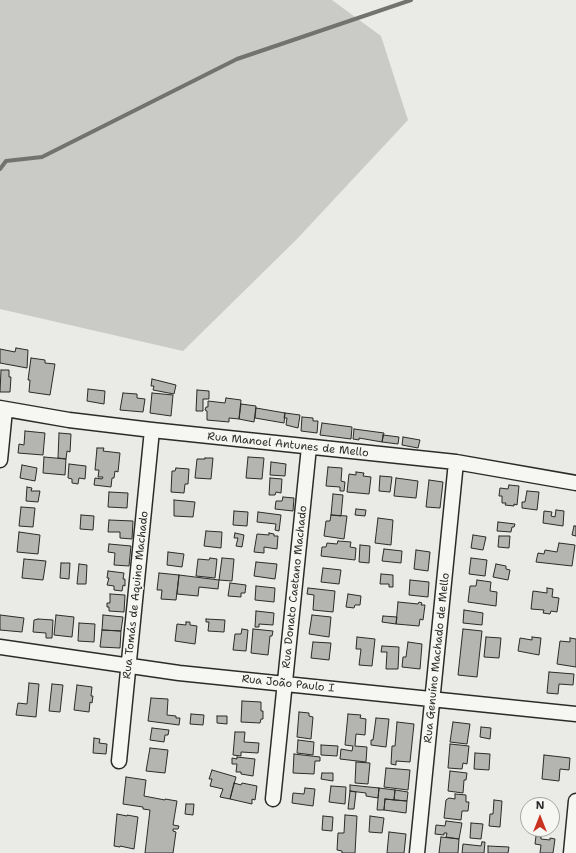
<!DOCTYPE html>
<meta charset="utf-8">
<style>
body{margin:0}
#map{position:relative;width:576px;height:853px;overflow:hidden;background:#eaeae6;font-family:"Shantell Sans",sans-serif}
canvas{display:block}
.north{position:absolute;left:520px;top:797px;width:40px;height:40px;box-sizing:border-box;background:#f6f6f2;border:1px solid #a5a5a2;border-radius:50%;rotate:0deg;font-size:11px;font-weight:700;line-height:16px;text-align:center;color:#2b2b2b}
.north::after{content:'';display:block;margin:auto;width:14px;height:18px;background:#c8321e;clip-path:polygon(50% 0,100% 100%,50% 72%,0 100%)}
</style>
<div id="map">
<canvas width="576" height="853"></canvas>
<div class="north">N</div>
</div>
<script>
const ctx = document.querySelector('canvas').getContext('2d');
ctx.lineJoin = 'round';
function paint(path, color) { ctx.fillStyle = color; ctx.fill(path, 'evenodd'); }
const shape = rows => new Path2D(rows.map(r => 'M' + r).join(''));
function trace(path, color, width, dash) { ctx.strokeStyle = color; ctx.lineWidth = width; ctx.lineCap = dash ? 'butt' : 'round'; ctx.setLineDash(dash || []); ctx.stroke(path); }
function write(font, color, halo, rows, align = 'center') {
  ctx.font = font + ' "Shantell Sans",sans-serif'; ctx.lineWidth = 3; ctx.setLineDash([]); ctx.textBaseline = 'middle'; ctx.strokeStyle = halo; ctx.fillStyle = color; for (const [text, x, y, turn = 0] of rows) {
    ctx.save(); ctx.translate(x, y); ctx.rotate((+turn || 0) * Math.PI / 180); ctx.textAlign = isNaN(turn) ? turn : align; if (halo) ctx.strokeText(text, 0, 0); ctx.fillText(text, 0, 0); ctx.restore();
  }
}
paint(shape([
 [0,0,332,0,381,36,408,120,297,239,183,351,0,309]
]), '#cacac7');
trace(shape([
 [0,169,6,161,42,157,237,59,411,0]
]), '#727270', 4);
const building = shape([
 [16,348,28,350,27,368,0,363,0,349,15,352,16,348],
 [31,358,45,360,45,363,55,364,50,395,29,392,30,380,28,380,31,358],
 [1,370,9,370,9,377,11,377,10,392,0,392,1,370],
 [152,379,176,385,174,394,153,390,154,386,151,386,152,379],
 [88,389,105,391,104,404,87,401,88,389],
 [197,390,209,391,209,399,203,399,203,411,196,411,197,390],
 [123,393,137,394,137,398,145,399,143,412,120,410,123,393],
 [152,393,173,395,171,416,150,413,152,393],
 [226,398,241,400,239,419,229,418,229,422,207,420,207,411,205,410,206,407,208,407,208,401,225,403,226,398],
 [241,404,256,406,254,422,239,419,241,404],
 [256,408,285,413,284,423,255,418,256,408],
 [285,413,300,415,298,428,286,425,287,418,284,418,285,413],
 [302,417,313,418,313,421,318,421,317,433,301,431,302,417],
 [322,423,352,427,351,439,320,435,322,423],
 [354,429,384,433,382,442,359,438,359,440,353,439,354,429],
 [25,431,45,433,43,455,18,453,19,444,24,445,25,431],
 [59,433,71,434,70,452,67,451,66,459,58,458,59,433],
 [383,435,399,437,398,444,382,442,383,435],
 [403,437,420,440,418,448,402,445,403,437],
 [97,448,104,448,103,451,120,453,118,472,115,471,114,478,112,478,111,487,94,485,95,478,102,479,103,477,98,477,99,470,95,470,97,448],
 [44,457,66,459,65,475,43,473,44,457],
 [248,457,264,458,262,479,246,478,248,457],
 [205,458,213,458,211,479,195,478,197,459,205,459,205,458],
 [271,462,286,464,285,476,270,475,271,462],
 [69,464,86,466,85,479,79,478,78,484,72,483,72,479,68,478,69,464],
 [22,465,37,468,35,481,20,478,22,465],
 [328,467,342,468,341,481,345,482,344,491,340,491,340,487,326,486,328,467],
 [176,468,189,469,188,484,185,484,184,493,171,492,172,471,175,471,176,468],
 [356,472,364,473,363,476,371,477,369,494,347,492,349,474,356,475,356,472],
 [380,476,392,477,390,492,379,491,380,476],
 [270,478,282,479,281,493,276,492,275,495,269,495,270,478],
 [396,478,418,481,416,498,394,496,396,478],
 [429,480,443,482,440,508,426,507,429,480],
 [509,485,519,486,517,505,514,504,514,506,505,505,506,503,502,503,502,496,499,496,500,488,508,489,509,485],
 [27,487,32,488,31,491,40,491,38,502,26,501,27,487],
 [527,491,539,492,537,510,522,508,522,502,525,502,527,491],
 [109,492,128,493,127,508,108,507,109,492],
 [333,494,343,495,341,516,331,515,333,494],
 [283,497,294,498,293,511,275,509,276,501,282,501,283,497],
 [174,500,195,502,193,517,174,516,174,500],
 [21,507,35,508,33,527,19,526,21,507],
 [356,509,366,510,365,516,355,515,356,509],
 [556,510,564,511,563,526,543,523,544,511,552,512,551,516,555,517,556,510],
 [234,511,248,512,247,526,233,525,234,511],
 [258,512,281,515,279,531,275,530,276,524,257,522,258,512],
 [81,515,94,516,93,530,80,529,81,515],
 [331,515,347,516,344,539,324,536,326,521,330,521,331,515],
 [378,518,393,520,391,545,375,543,378,518],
 [109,520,133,521,132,539,120,538,120,532,108,532,109,520],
 [498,522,515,524,514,527,512,527,511,532,497,531,498,522],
 [574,526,576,526,576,536,572,535,574,526],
 [206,531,222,532,221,548,204,546,206,531],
 [19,532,40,535,38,554,17,552,19,532],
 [235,533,244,535,242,547,236,546,238,538,234,538,235,533],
 [269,533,274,534,274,536,278,536,277,549,264,547,264,553,254,552,257,534,269,535,269,533],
 [473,535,486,537,483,550,471,548,473,535],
 [499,536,510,536,509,548,498,547,499,536],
 [338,541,351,542,350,547,356,548,355,560,321,556,322,547,326,547,327,543,337,544,338,541],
 [559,543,575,545,572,566,536,562,538,553,544,554,545,550,557,552,559,543],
 [109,544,131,546,129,566,114,565,115,553,108,552,109,544],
 [360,545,370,546,369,563,359,562,360,545],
 [384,549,402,551,401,563,382,561,384,549],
 [416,550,430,552,428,571,414,569,416,550],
 [168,552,184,554,182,567,167,565,168,552],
 [210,558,217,559,215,578,196,576,198,559,209,560,210,558],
 [222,558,234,559,232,581,219,580,222,558],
 [471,558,487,560,485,576,469,574,471,558],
 [24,559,46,561,43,580,22,578,24,559],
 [256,562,277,564,275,579,254,576,256,562],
 [61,563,70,563,69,579,60,578,61,563],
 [79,564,87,565,86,584,77,584,79,564],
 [496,564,506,566,506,569,510,570,508,580,493,577,496,564],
 [323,568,341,570,339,584,321,582,323,568],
 [108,571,124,573,123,579,125,579,125,586,123,585,122,591,114,590,114,586,107,585,109,578,107,578,108,571],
 [159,573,179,575,176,600,161,599,162,590,157,590,159,573],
 [381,574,393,575,393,587,389,587,389,584,380,584,381,574],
 [179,575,219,580,218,589,199,587,198,596,177,594,179,575],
 [410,580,429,582,428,597,409,595,410,580],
 [477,580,491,582,490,591,497,592,496,606,468,602,470,586,476,586,477,580],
 [230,583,246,585,245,593,241,593,241,597,228,596,230,583],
 [256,586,275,588,274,602,255,600,256,586],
 [308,588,335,591,333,612,313,610,314,595,307,594,308,588],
 [547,588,553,589,552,597,559,598,557,612,551,611,550,614,543,613,544,610,531,609,533,591,547,593,547,588],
 [110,594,125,595,124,612,109,611,109,607,107,607,107,603,110,603,110,594],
 [348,594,361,596,360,605,355,605,354,608,346,607,348,594],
 [398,602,418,604,419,602,422,603,421,605,425,605,423,620,420,619,419,626,396,624,398,602],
 [464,610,483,613,482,625,463,623,464,610],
 [256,611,274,613,273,625,259,624,259,627,255,627,256,611],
 [0,615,24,618,22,632,0,630,0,615],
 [56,615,74,617,72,637,54,635,56,615],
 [103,615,123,617,121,631,102,630,103,615],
 [312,615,331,617,329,637,309,634,312,615],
 [383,616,397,617,396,624,382,622,383,616],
 [38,619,53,620,52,638,46,638,46,633,33,632,34,620,38,619],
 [206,619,225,620,224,632,208,631,209,622,206,622,206,619],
 [186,622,190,622,190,625,197,626,195,644,175,641,177,624,186,625,186,622],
 [79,623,95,624,94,642,78,641,79,623],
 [242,629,248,630,246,651,233,650,235,634,241,634,242,629],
 [253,629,273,631,272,636,270,636,268,655,251,653,253,629],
 [463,629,482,631,477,677,458,675,463,629],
 [102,630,121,631,120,648,100,647,102,630],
 [357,637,375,639,372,666,359,665,361,649,356,649,357,637],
 [486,637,501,638,499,658,484,657,486,637],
 [532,637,541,638,539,655,518,651,520,638,532,640,532,637],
 [570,638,576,639,576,667,557,664,560,641,570,642,570,638],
 [313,642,331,643,329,660,311,658,313,642],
 [408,642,422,644,420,669,402,667,403,657,406,657,408,642],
 [382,646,399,647,398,669,386,669,387,652,381,652,382,646],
 [549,672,574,674,573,685,559,684,558,694,547,693,549,672],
 [29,683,39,684,36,717,16,715,18,703,27,704,29,683],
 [52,684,63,685,60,712,49,711,52,684],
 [77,685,92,687,91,696,93,696,92,703,90,702,89,712,74,710,77,685],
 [151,698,168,699,167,715,176,716,176,718,180,718,179,725,148,721,151,698],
 [242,701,261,702,261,711,263,711,263,719,261,719,260,723,241,722,242,701],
 [299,712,309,713,309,716,313,717,311,739,297,737,299,712],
 [191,714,204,715,203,725,190,724,191,714],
 [348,714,361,715,360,718,366,719,365,735,356,734,355,746,367,747,366,762,340,759,341,749,352,751,353,746,345,745,348,714],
 [217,716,227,716,227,724,217,723,217,716],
 [376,718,389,719,386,747,371,745,371,740,373,740,376,718],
 [397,722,414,724,410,762,396,761,396,765,391,764,392,746,395,746,397,722],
 [453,722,470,724,467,744,450,742,453,722],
 [481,727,491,728,490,739,480,737,481,727],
 [152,728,169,730,168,735,165,735,164,742,150,740,152,728],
 [235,732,245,732,244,742,259,743,258,753,241,752,241,756,233,755,235,732],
 [94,738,100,739,99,743,107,744,106,754,93,753,94,738],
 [298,740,314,742,313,755,297,753,298,740],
 [450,744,469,746,467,764,463,763,462,769,448,768,450,744],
 [321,745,338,746,337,756,321,755,321,745],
 [150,748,168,750,165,773,146,771,150,748],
 [475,753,490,754,489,770,474,769,475,753],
 [294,754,320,757,320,761,315,761,314,774,293,773,294,754],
 [544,755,570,758,569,770,560,769,559,781,542,779,544,755],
 [237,757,255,759,253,776,241,774,241,772,236,772,237,764,232,764,232,758,237,759,237,757],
 [356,762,370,763,368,784,355,783,356,762],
 [386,768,410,770,408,790,384,787,386,768],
 [212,770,236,777,230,799,220,797,223,789,210,786,212,779,209,779,212,770],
 [450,771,467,773,466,780,464,780,463,793,448,791,450,771],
 [322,773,333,773,333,781,321,779,322,773],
 [126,777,146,780,144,796,165,800,165,799,177,801,173,825,179,826,178,829,173,829,173,831,176,832,173,853,145,853,150,810,143,809,143,807,123,804,126,777],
 [234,783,241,785,242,783,257,786,255,800,252,799,252,804,230,799,234,783],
 [350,785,379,788,378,798,366,796,366,793,350,791,350,785],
 [331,786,346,787,345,804,329,802,331,786],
 [305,788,315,789,313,806,292,803,293,793,304,794,305,788],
 [379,788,395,790,394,800,385,799,384,810,377,810,379,788],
 [395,790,408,792,407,801,394,800,395,790],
 [350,791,356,792,354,809,348,809,350,791],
 [455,794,466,795,466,802,469,802,468,811,462,811,461,820,444,818,446,800,449,798,455,799,455,794],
 [385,799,407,801,406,813,384,810,385,799],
 [494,800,502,801,500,827,489,826,490,814,493,814,494,800],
 [186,804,194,804,193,815,185,814,186,804],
 [525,808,528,808,528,827,524,827,525,808],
 [552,810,557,810,556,824,553,824,552,829,552,810],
 [117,814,127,816,127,815,138,817,134,849,120,846,120,847,114,846,117,814],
 [345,815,357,816,355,853,342,853,342,851,337,850,338,833,344,833,345,815],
 [323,816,333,817,332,831,322,830,323,816],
 [370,816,384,818,382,833,369,832,370,816],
 [446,821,462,823,459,839,446,837,447,833,444,833,444,835,435,834,436,825,445,826,446,821],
 [471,823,483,824,481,839,470,838,471,823],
 [389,832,406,834,404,853,387,853,389,832],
 [536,836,541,837,541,839,550,840,550,838,555,839,553,853,540,853,541,845,535,844,536,836],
 [441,837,459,839,458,853,439,853,441,837],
 [482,842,485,842,484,853,462,853,463,844,481,846,482,842],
 [488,846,509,847,508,853,488,853,488,846]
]);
paint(building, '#b4b4b1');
trace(building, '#2b2b2b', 1);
const minor = shape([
 [0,408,69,420,152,430,456,462,576,483],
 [0,460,5,410],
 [0,647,179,673,576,714],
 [119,761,152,430],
 [273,799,309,447],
 [417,853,456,462],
 [571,853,576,801]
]);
trace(minor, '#2b2b2b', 17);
trace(minor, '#f6f6f2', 14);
write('11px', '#2b2b2b', '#f6f6f2', [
 ["Rua Manoel Antunes de Mello",288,445,6],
 ["Rua Donato Caetano Machado",295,587,-84],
 ["Rua Tomás de Aquino Machado",136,595,-84],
 ["Rua Genuíno Machado de Mello",437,658,-84],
 ["Rua João Paulo I",288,684,6]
]);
</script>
